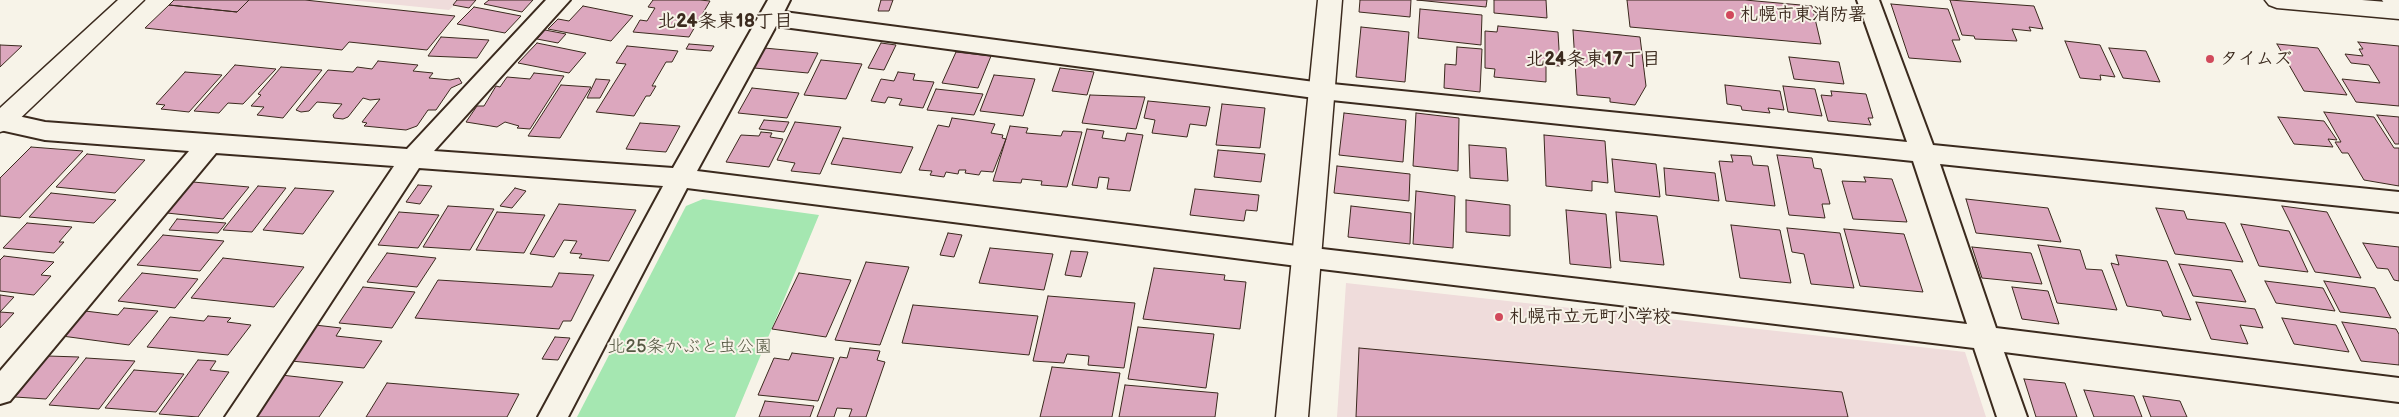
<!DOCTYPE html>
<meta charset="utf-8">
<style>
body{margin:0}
canvas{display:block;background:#f7f3e8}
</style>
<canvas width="2399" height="417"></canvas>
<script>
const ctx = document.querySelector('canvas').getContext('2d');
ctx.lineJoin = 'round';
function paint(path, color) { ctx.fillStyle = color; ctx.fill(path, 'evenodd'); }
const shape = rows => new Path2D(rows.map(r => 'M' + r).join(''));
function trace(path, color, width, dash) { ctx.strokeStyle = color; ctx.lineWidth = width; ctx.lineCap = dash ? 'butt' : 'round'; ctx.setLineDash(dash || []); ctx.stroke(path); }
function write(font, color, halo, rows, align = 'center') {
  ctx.font = font + ' "Balsamiq Sans","Klee One",sans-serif'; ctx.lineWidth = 4; ctx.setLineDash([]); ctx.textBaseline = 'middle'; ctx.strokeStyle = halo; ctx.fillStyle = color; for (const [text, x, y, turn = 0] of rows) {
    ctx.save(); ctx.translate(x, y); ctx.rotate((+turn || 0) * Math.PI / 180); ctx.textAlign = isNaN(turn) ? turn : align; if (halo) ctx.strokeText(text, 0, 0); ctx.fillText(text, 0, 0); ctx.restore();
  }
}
paint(shape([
 [350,0,460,0,449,10],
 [1346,283,1965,352,1986,417,1337,417]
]), '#efdcdb');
paint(shape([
 [703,199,819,215,735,417,577,417,686,206]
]), '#a5e7b1');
const building = shape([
 [174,0,249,0,237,12,169,5,174,0],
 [249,0,305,0,455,16,427,50,349,42,342,50,145,28,169,5,237,12,249,0],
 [457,0,476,0,469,8,453,5,457,0],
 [489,0,533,0,522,12,484,4,489,0],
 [653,0,700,0,710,1,689,37,633,32,640,20,647,21,655,8,648,7,653,0],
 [881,0,893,0,889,11,878,11,881,0],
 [1360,0,1411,0,1410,17,1359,12,1360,0],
 [1417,0,1487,0,1486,7,1417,0],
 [1494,0,1546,0,1547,18,1494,13,1494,0],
 [1627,0,1745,0,1812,6,1821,44,1630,27,1627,0],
 [1950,0,2034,6,2043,29,2029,27,2031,31,2012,29,2017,41,1975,39,1974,36,1962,35,1950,0],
 [1891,4,1948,9,1960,40,1952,40,1961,62,1909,58,1891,4],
 [583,6,633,16,611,41,548,29,558,19,569,21,583,6],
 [474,7,521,16,505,33,457,24,474,7],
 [1420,9,1482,15,1481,45,1418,38,1420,9],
 [1498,26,1558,32,1560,66,1546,65,1546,82,1494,77,1495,69,1485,68,1485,31,1497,32,1498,26],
 [1361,27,1409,32,1405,82,1356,77,1361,27],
 [545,30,566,34,558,43,537,39,545,30],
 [1573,30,1640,37,1646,86,1635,105,1610,102,1610,98,1577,95,1573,30],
 [441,37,489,40,477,58,428,56,441,37],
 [2065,41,2100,45,2115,77,2100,75,2101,80,2080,78,2065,41],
 [2358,42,2399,46,2399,106,2356,102,2342,79,2380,83,2369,65,2351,63,2345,54,2363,56,2359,49,2363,49,2358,42],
 [537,43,586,53,569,73,518,63,537,43],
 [881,43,896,45,884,70,868,68,881,43],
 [689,44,714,46,711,51,686,49,689,44],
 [2277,44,2318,48,2347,95,2304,91,2277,44],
 [0,45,22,46,0,67,0,45],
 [627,46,678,51,672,62,666,62,652,86,656,86,650,96,646,96,634,116,596,112,626,64,616,63,627,46],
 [1457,47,1482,49,1480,92,1444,88,1445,64,1456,65,1457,47],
 [764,48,818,53,808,73,754,68,764,48],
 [2109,48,2146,51,2160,82,2123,78,2109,48],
 [956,52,991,56,978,88,942,83,956,52],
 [1789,57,1839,62,1844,84,1794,79,1789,57],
 [821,60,862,64,846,99,804,95,821,60],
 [378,61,418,65,413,71,433,73,429,78,450,80,459,78,462,83,451,88,436,110,428,110,417,126,406,130,364,126,367,123,362,122,380,99,370,100,363,98,348,117,343,119,334,118,333,115,342,104,317,102,309,111,301,112,296,110,328,70,353,72,357,67,372,69,378,61],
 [235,65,276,69,243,104,228,103,219,113,194,111,235,65],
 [281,67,322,70,283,118,257,115,264,107,251,106,261,95,258,94,281,67],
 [1060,68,1094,72,1087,95,1052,91,1060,68],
 [185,72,222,75,189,112,161,109,165,105,156,104,185,72],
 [898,72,915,74,913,80,934,82,923,108,899,105,902,99,888,97,885,103,871,101,881,79,894,81,898,72],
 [534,73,564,76,530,129,517,128,519,126,505,122,497,127,466,122,477,106,484,106,496,86,500,87,507,77,530,79,534,73],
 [994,75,1035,79,1023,116,980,111,994,75],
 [596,79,610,80,600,98,587,98,596,79],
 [561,85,591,87,560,138,528,136,561,85],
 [1725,85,1780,91,1784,110,1768,108,1770,113,1742,110,1741,106,1727,104,1725,85],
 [1783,86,1815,89,1822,116,1788,112,1783,86],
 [752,88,799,93,787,118,738,113,752,88],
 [936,89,983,94,974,115,927,110,936,89],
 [1831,91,1866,94,1873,118,1868,118,1871,125,1828,121,1821,95,1832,96,1831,91],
 [1090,95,1145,97,1136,129,1082,123,1090,95],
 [1148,101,1210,107,1206,126,1190,124,1187,137,1152,133,1155,120,1144,118,1148,101],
 [1222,104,1265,108,1260,148,1216,145,1222,104],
 [2324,112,2374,117,2394,148,2399,148,2399,186,2364,180,2348,153,2342,153,2335,142,2341,142,2324,112],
 [1344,113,1406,120,1403,162,1339,155,1344,113],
 [1416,113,1459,118,1458,171,1413,166,1416,113],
 [2377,115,2399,117,2399,144,2395,144,2377,115],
 [2278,117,2324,121,2337,140,2328,139,2333,147,2294,144,2278,117],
 [952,118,995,124,991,133,1003,135,1002,138,1006,139,993,172,981,171,979,175,965,173,966,170,959,170,958,174,946,172,944,177,930,175,932,171,919,170,938,125,949,127,952,118],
 [764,120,789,122,784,132,759,129,764,120],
 [795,122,841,127,820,174,791,171,795,163,777,160,795,122],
 [640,123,680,126,666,152,626,149,640,123],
 [1010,126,1028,128,1026,133,1061,136,1063,131,1082,132,1067,187,1041,185,1042,181,1022,179,1021,183,993,181,1010,126],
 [1087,129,1104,131,1102,138,1125,141,1127,133,1143,135,1130,191,1107,189,1109,178,1099,177,1097,188,1072,185,1087,129],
 [761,132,772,133,770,137,783,139,769,167,726,162,741,135,759,136,761,132],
 [1544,135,1605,141,1608,183,1592,181,1592,191,1546,186,1544,135],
 [843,138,913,147,901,173,831,164,843,138],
 [1469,145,1506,148,1508,181,1470,178,1469,145],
 [31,147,83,151,20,218,0,216,0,178,31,147],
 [1218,150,1265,154,1261,182,1214,177,1218,150],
 [87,154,145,160,115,193,56,187,87,154],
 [1731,155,1751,156,1753,165,1768,166,1775,206,1726,201,1719,161,1733,162,1731,155],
 [1777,155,1812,158,1814,168,1821,169,1830,204,1822,204,1825,218,1789,215,1777,155],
 [1612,159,1656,164,1660,197,1615,192,1612,159],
 [1337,166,1410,174,1409,201,1334,193,1337,166],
 [1664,168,1715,173,1719,201,1666,195,1664,168],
 [1864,177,1892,179,1907,222,1853,219,1842,181,1866,182,1864,177],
 [193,182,249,187,223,219,167,213,193,182],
 [418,185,432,186,420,204,406,202,418,185],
 [258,186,286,188,252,232,223,230,258,186],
 [295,188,334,191,303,234,263,230,295,188],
 [515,188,526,191,512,208,500,206,515,188],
 [1195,189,1259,195,1257,211,1246,210,1244,221,1190,215,1195,189],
 [1416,191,1455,196,1453,248,1413,244,1416,191],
 [51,193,116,200,94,223,29,217,51,193],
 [1966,199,2048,208,2061,242,1976,233,1966,199],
 [1466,200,1510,205,1510,236,1466,232,1466,200],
 [559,204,636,210,609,261,579,258,582,254,570,253,577,241,564,240,554,257,530,254,559,204],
 [448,206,494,209,470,250,423,247,448,206],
 [1351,206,1411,213,1410,244,1348,237,1351,206],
 [2282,206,2327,212,2361,278,2315,272,2282,206],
 [2156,208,2184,211,2187,219,2225,223,2243,262,2175,254,2156,208],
 [1566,210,1606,214,1611,268,1570,264,1566,210],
 [399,212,439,215,418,248,378,245,399,212],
 [497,212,545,215,524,253,476,250,497,212],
 [1616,212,1657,216,1664,265,1620,261,1616,212],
 [177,219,226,223,218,233,169,230,177,219],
 [27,223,72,227,59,242,64,242,54,253,3,248,27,223],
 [2241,224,2289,231,2308,272,2259,266,2241,224],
 [1731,225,1780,230,1791,283,1740,278,1731,225],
 [1787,228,1840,233,1854,288,1811,284,1804,254,1792,252,1787,228],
 [1844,229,1904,234,1923,292,1860,286,1844,229],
 [948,233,962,235,954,257,940,255,948,233],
 [163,235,224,241,200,271,137,265,163,235],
 [2363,243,2399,247,2399,281,2394,280,2388,269,2377,268,2363,243],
 [2038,245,2080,250,2086,269,2102,270,2117,310,2057,303,2038,245],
 [1972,247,2031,253,2042,284,1982,278,1972,247],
 [990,248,1053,254,1044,290,979,283,990,248],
 [1071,251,1088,252,1081,277,1065,275,1071,251],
 [387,253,436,258,417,287,367,282,387,253],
 [2116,255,2167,261,2191,320,2163,316,2161,311,2127,306,2111,263,2119,265,2116,255],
 [4,256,54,262,41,275,51,276,34,295,0,291,0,260,4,256],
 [223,258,304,267,274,307,191,298,223,258],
 [866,262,909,267,880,345,835,340,866,262],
 [2179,264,2231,270,2246,302,2193,296,2179,264],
 [1154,268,1225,275,1224,280,1246,282,1240,329,1143,319,1154,268],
 [142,273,198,279,175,308,118,301,142,273],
 [559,273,594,275,571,321,563,321,559,329,415,318,438,280,552,287,559,273],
 [799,273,851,280,826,337,772,329,799,273],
 [2265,281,2323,288,2335,311,2276,303,2265,281],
 [2324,281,2375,288,2391,318,2340,312,2324,281],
 [363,287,415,292,392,328,339,323,363,287],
 [2012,287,2048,291,2059,324,2022,319,2012,287],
 [0,295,14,297,0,312,14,313,0,328,0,295],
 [1048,296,1135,303,1124,368,1088,365,1089,356,1067,354,1064,363,1033,361,1048,296],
 [2196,302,2255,309,2263,328,2240,325,2248,344,2211,339,2196,302],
 [913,305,1038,316,1029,355,902,343,913,305],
 [124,308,158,311,129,345,62,336,85,311,118,315,124,308],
 [208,316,231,318,227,322,251,325,228,355,147,347,170,317,204,321,208,316],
 [2282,318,2336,325,2349,352,2294,344,2282,318],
 [2342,322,2396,329,2399,334,2399,365,2361,361,2342,322],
 [315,325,341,328,336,336,382,341,364,368,291,361,315,325],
 [1138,327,1214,334,1206,388,1128,379,1138,327],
 [555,337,570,338,558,360,542,359,555,337],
 [850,348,880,351,877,360,885,362,866,417,849,417,852,409,837,408,834,417,817,417,840,357,847,358,850,348],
 [1359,348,1842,392,1848,417,1356,417,1359,348],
 [792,353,834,358,818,401,758,395,774,358,789,360,792,353],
 [48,356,79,357,46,399,15,397,48,356],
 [86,358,135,361,99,409,49,405,86,358],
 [198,360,216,361,210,370,229,372,198,417,159,414,198,360],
 [1052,367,1120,373,1112,417,1040,417,1052,367],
 [134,370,184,374,156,412,105,408,134,370],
 [281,375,343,382,319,417,251,417,281,375],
 [2024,379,2065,383,2077,417,2036,417,2024,379],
 [387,383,519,394,507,417,366,417,387,383],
 [1125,385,1218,393,1215,417,1119,417,1125,385],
 [2084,390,2134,396,2142,417,2094,417,2084,390],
 [2143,396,2180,401,2187,417,2151,417,2143,396],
 [765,401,814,406,810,417,759,417,765,401]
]);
paint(building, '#dca7be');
trace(building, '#3b2a1e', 1);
const street = shape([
 [546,0,570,0,434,151,673,168,768,0,790,0,784,12,1322,83,1907,142,1857,0,1879,0,1933,145,2399,192,2399,212,1940,164,1996,328,2399,378,2399,402,2004,352,2027,417,1997,417,1974,348,1305,267,687,188,568,417,538,417,663,186,419,168,256,417,225,417,394,166,216,153,10,401,0,404,0,371,189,151,45,140,0,130,0,112,45,122,407,149,546,0],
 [776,26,1322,99,1913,161,1967,324,1305,247,697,171,776,26],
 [2382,0,2399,0,2399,15,2391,13,2382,0]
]);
const secondary = shape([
 [118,0,144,0,9,129,0,132,0,108,118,0],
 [1318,0,1342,0,1308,417,1276,417,1318,0],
 [2265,0,2362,0,2399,3,2399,19,2277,8,2269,5,2265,0]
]);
trace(street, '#3b2a1e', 4);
trace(secondary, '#3b2a1e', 3);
paint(street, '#f7f3e8');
paint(secondary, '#f7f3e8');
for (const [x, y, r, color] of [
 [1730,15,5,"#d1495b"],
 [2210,59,5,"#d1495b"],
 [1499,317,5,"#d1495b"]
]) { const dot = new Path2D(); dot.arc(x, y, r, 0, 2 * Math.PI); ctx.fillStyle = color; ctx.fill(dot); trace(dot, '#f7f3e8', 2); }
write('bold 18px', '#3b2a1e', '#f7f3e8', [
 ["札幌市東消防署",1740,15],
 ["タイムズ",2220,59],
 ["札幌市立元町小学校",1509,317]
], 'left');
write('18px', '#565943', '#f7f3e8', [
 ["北25条かぶと虫公園",690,347]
]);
write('bold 19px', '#3b2a1e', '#f7f3e8', [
 ["北24条東18丁目",725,22],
 ["北24条東17丁目",1593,60]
]);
</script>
